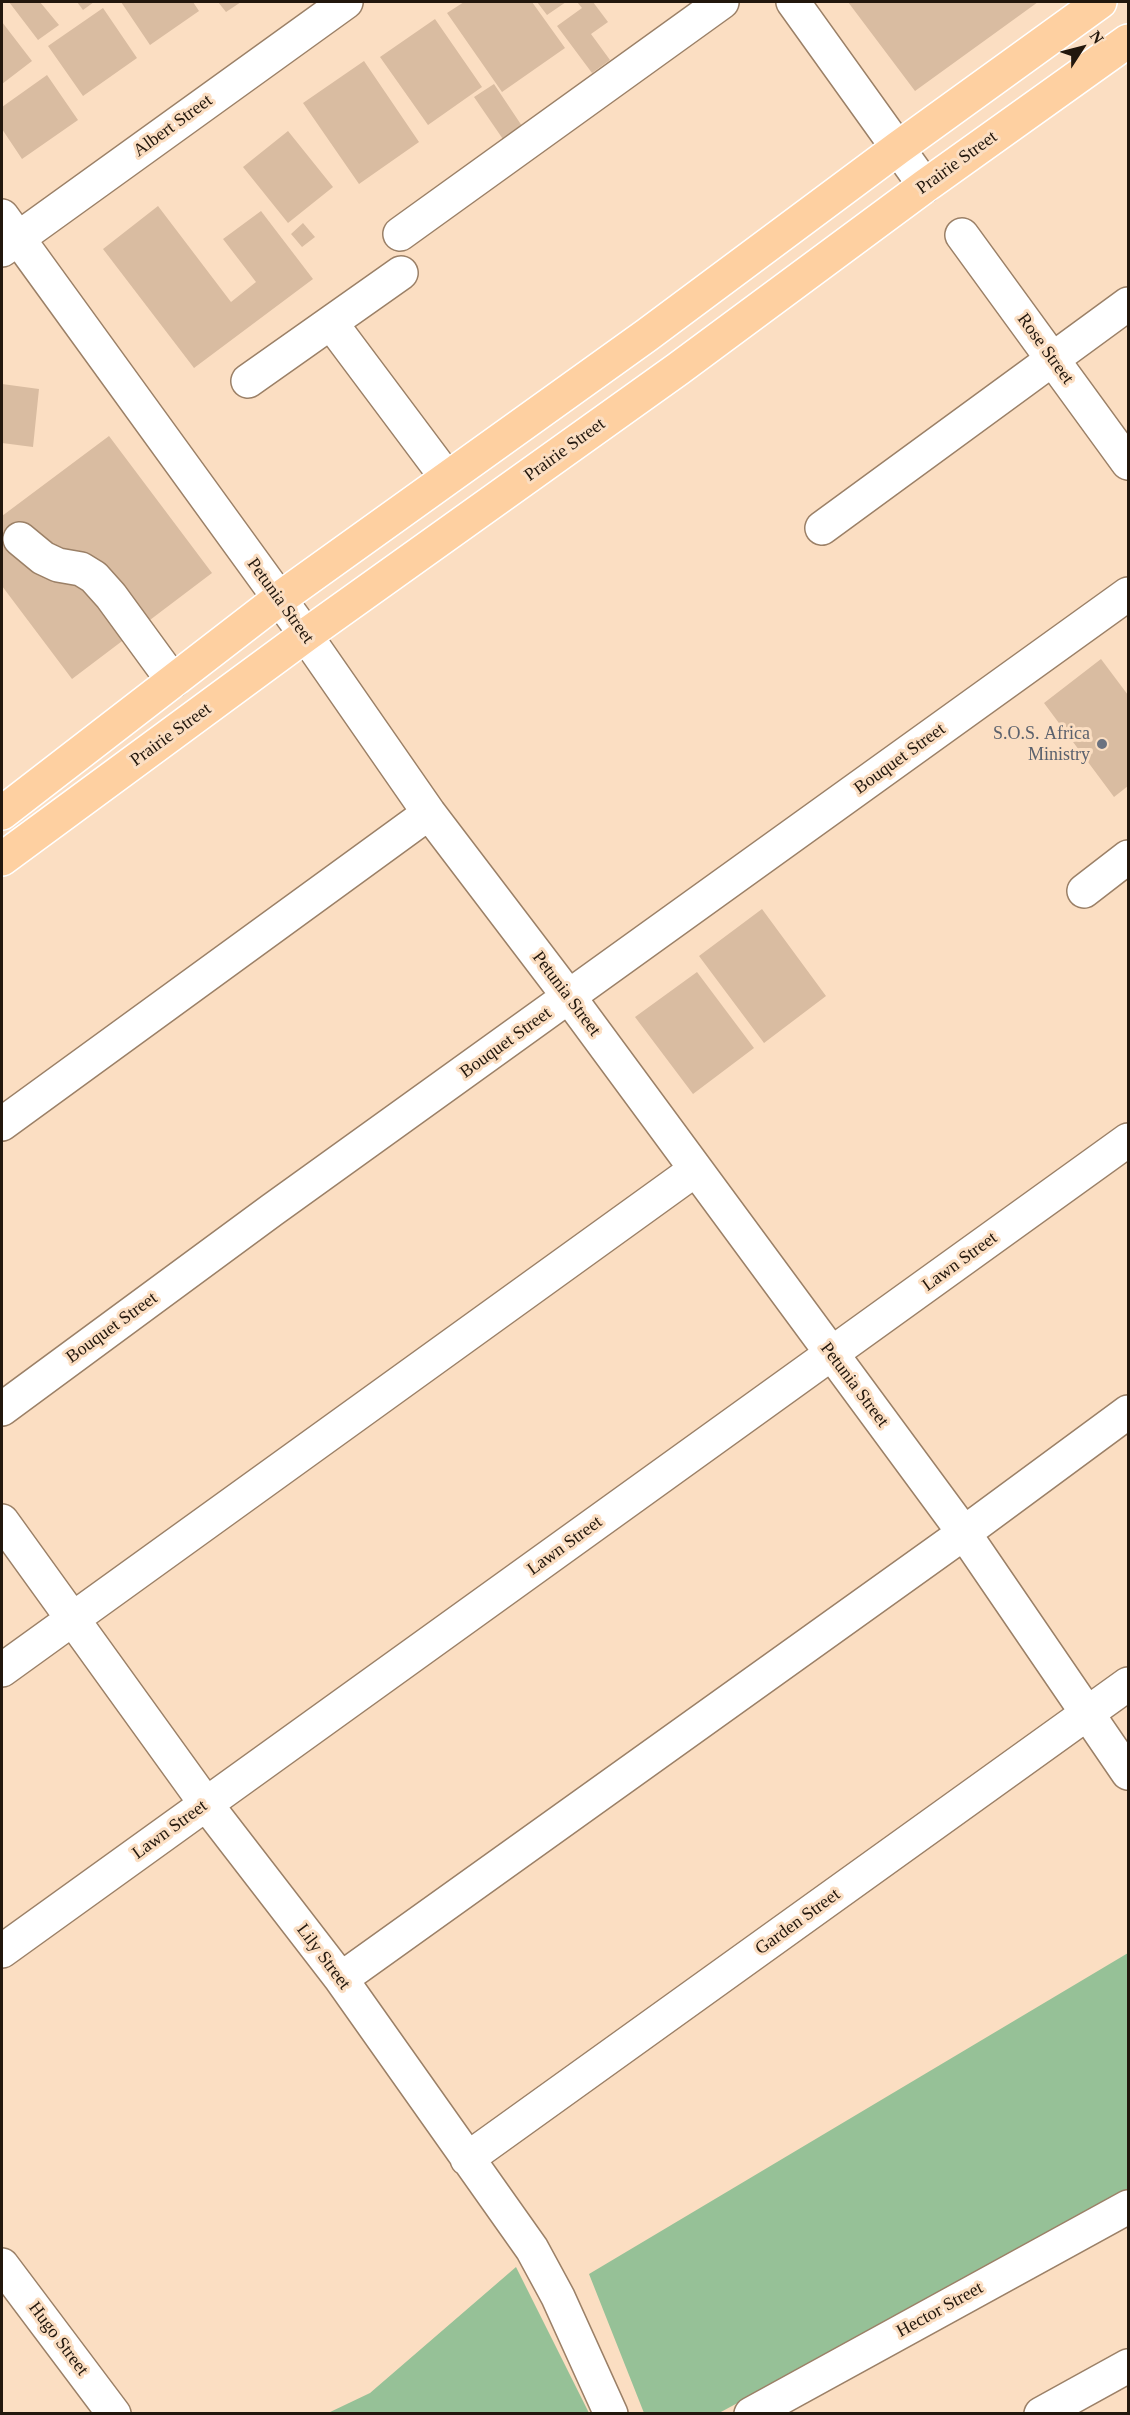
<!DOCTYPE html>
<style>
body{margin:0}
#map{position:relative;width:1130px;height:2415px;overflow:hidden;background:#fbdec2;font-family:Georgia,serif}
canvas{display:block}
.frame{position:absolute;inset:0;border:3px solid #22170d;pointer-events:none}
.north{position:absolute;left:1052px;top:18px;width:60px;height:60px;-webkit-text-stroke:4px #fbdec2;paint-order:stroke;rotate:54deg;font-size:16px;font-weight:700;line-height:24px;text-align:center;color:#22170d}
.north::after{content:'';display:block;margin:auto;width:21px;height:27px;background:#22170d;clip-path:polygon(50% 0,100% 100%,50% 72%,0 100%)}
</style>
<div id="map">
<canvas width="1130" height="2415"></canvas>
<div class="frame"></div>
<div class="north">N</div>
</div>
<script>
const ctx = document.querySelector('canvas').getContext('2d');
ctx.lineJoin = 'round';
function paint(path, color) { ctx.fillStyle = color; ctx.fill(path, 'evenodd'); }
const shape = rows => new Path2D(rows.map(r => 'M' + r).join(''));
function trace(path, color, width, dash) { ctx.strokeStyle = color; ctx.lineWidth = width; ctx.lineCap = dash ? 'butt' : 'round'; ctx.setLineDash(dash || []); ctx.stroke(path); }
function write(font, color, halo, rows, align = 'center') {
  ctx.font = font + ' Georgia,serif'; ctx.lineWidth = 6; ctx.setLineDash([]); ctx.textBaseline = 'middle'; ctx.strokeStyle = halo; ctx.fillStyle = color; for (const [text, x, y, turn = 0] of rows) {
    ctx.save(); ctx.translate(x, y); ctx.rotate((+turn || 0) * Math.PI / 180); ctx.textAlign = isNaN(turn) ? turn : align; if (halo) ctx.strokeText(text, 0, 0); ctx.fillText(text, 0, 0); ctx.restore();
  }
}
paint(shape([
 [1128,1953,1128,2193,719,2413,644,2413,589,2274],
 [516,2267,589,2413,328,2413,370,2393]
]), '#96c197');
paint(shape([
 [9,2,40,2,59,25,38,40],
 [77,2,94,2,83,10],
 [121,2,193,2,199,11,150,45],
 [218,2,241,2,226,12],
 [464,2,532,2,565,48,502,92,447,13],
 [537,2,566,2,547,15],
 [577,2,593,2,608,22,591,34,610,60,592,73,557,26,582,8],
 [848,2,1038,2,915,91],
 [103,8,137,58,83,96,48,46],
 [435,19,482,87,428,125,380,57],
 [2,22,32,61,2,84],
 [364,61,419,142,359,184,303,103],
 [47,75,78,120,22,159,2,129,2,107],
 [494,84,526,132,507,145,474,97],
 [288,131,333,187,288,223,243,167],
 [158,206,231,302,256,282,223,239,261,211,313,279,194,368,103,249],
 [303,223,315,237,302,247,291,234],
 [2,384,39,389,33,447,2,443],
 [109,436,212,573,72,679,2,586,2,516],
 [1101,659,1128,695,1128,786,1114,797,1044,703],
 [762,909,826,996,764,1043,699,956],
 [697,972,754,1048,693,1094,635,1017]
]), '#d9bca1');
const minor = shape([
 [793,2,925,186],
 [2,216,295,620,429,813,569,997,964,1533,1128,1773],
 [400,234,722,2],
 [962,235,1128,463],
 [2,250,346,2],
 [331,323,447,478],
 [248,381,401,273],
 [822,528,1128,304],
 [20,539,43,558,58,565,81,569,94,577,111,596,173,681],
 [1084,891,1128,857],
 [2,1124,429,813],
 [2,1409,272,1210,1128,594],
 [2,1521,206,1804,341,1979,532,2249,558,2297,611,2414],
 [2,1670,695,1170],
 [2,1951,1128,1140],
 [341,1979,964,1533,1128,1412],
 [467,2159,1128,1684],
 [2,2265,114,2414],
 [751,2414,1128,2207],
 [1041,2414,1128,2366]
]);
const major = shape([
 [2,813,279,599,647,335,898,148,1100,2],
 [2,859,306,635,678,369,925,186,1128,41]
]);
trace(minor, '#9b8067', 36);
trace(major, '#fff', 36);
trace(minor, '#fff', 33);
trace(major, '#fed0a1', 33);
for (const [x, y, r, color] of [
 [1102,744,6,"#6b7280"]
]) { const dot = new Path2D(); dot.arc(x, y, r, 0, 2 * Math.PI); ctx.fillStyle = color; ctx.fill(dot); trace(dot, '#fbdec2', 2); }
write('18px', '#22170d', '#fbdec2', [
 ["Albert Street",173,126,-36],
 ["Prairie Street",957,163,-36],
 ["Rose Street",1045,349,54],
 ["Prairie Street",565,450,-36],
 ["Petunia Street",280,601,54],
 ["Prairie Street",171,735,-36],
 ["Bouquet Street",900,759,-36],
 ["Petunia Street",566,994,53],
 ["Bouquet Street",506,1043,-36],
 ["Lawn Street",960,1262,-36],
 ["Bouquet Street",112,1328,-36],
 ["Petunia Street",854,1385,53],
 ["Lawn Street",565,1546,-36],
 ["Lawn Street",170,1830,-36],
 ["Garden Street",798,1922,-36],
 ["Lily Street",323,1957,53],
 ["Hector Street",940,2310,-29],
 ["Hugo Street",58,2339,53]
]);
write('18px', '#5b616d', '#fbdec2', [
 ["S.O.S. Africa",1090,734],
 ["Ministry",1090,755]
], 'right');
</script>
